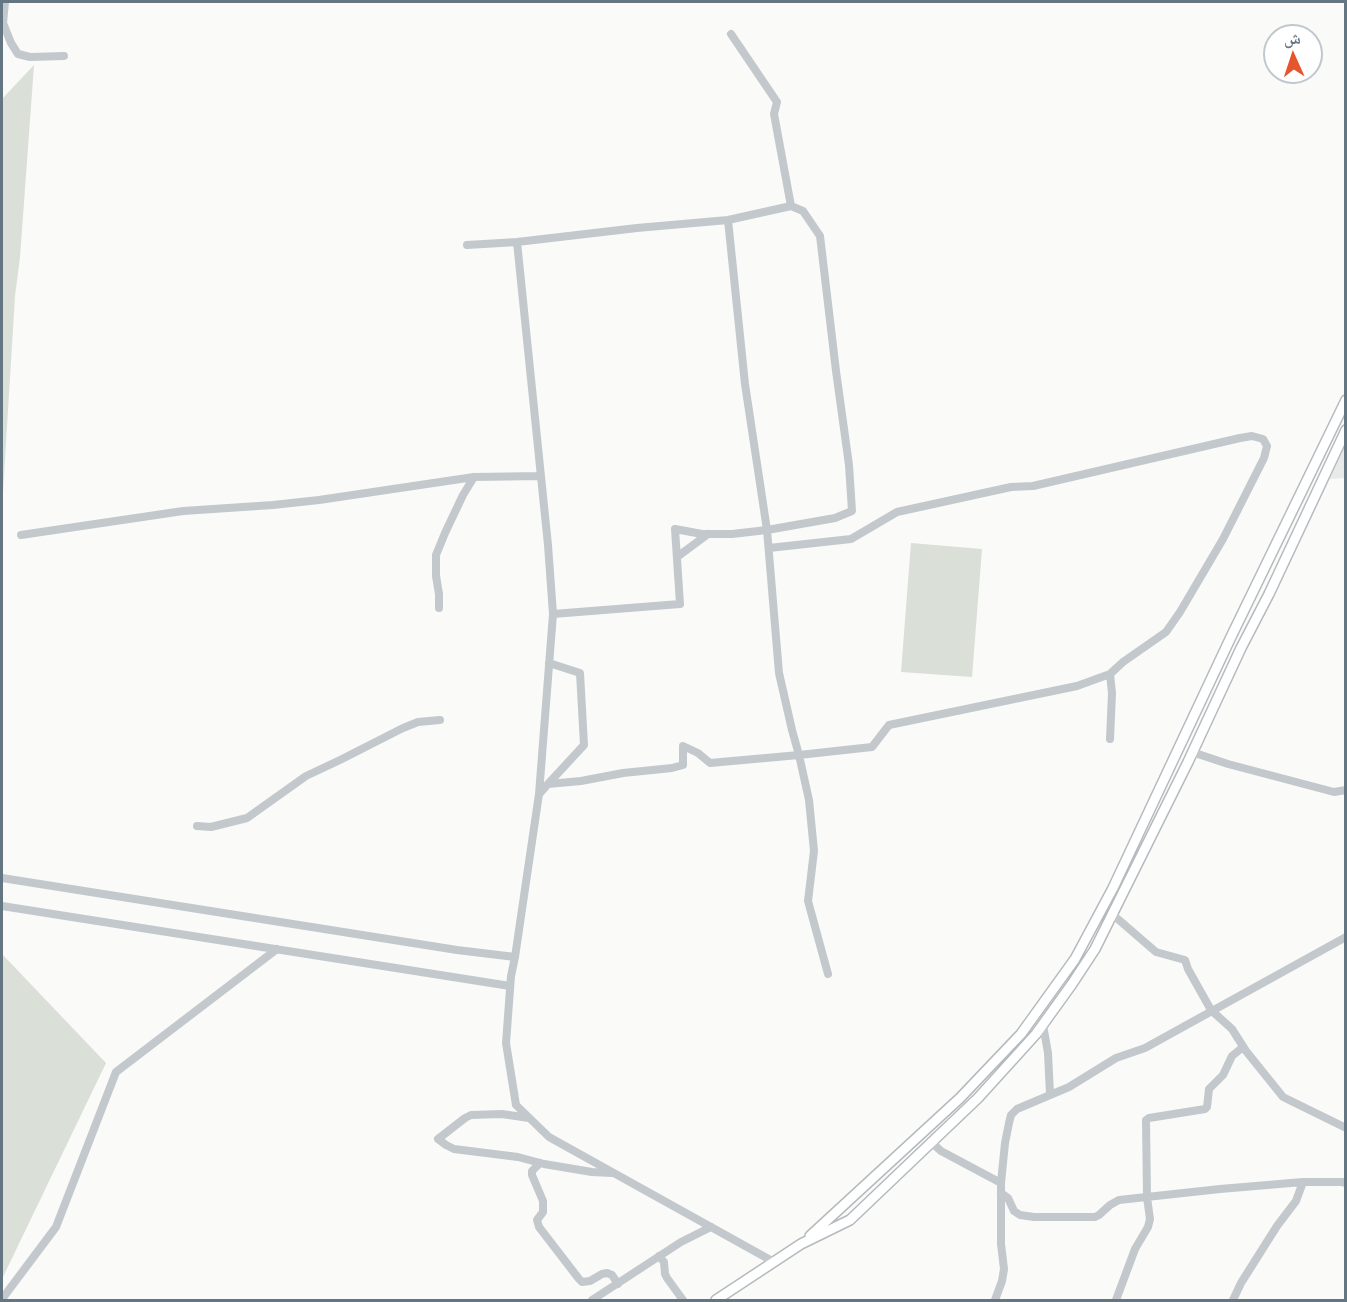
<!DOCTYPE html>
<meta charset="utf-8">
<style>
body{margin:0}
#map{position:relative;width:1347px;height:1302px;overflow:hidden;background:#fafaf8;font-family:"PT Sans Narrow","Noto Naskh Arabic",sans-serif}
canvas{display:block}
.frame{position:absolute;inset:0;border:3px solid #657683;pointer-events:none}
.north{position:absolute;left:1263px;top:24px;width:60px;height:60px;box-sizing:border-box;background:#fff;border:2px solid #c1c8cd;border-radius:50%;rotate:357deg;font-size:16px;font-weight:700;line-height:24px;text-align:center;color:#657683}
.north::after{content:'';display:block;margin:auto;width:21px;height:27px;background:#e4572e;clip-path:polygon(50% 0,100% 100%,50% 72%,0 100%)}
</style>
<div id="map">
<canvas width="1347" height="1302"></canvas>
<div class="frame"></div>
<div class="north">ش</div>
</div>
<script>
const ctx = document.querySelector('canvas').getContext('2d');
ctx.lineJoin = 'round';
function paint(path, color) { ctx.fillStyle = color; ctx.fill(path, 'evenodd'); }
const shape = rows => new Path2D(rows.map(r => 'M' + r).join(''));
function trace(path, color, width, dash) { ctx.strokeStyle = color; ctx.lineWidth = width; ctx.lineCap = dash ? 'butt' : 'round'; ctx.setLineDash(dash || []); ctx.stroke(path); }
paint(shape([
 [1345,446,1345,478,1330,479]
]), '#e8e9e9');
paint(shape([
 [34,65,20,257,15,296,2,508,2,99],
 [911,543,982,549,972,677,901,672],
 [2,954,106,1063,2,1279]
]), '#dadfd7');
const major = shape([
 [810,1236,960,1098,1021,1034,1075,959,1113,888,1230,639,1346,400],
 [716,1300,801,1244,850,1220,978,1098,1036,1034,1072,984,1095,949,1188,762,1241,648,1269,594,1346,430]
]);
trace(major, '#b5babe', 12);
trace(shape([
 [5,2,3,23,11,43,18,54,30,57,64,56],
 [731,34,777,102,774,114,791,206],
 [517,242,548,545,553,614,539,794,515,957,511,976,506,1043,516,1105,549,1137,774,1262],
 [467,245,517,242,637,228,728,220,791,206,803,211,820,236,836,371,849,465,852,511,835,518,767,530,745,384,728,220],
 [21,535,183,511,273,505,319,500,474,477,541,476],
 [769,548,851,539,897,512,1011,487,1033,486,1240,438,1252,436,1263,439,1267,446,1264,458,1223,539,1180,612,1166,632,1123,662,1110,674,1112,693,1110,739],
 [677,557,708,534],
 [439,608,439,594,436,576,436,555,445,533,463,495,474,477],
 [553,614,680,604,675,529,702,534,732,534,767,530,779,673,792,730,799,755,809,800,814,851,808,901,828,974],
 [1192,752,1228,764,1334,792,1346,790],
 [548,784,584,745,580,673,549,663],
 [540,793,548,784,581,781,623,773,672,768,683,765,683,746,698,753,710,763,799,755,872,747,889,725,1077,686,1110,674],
 [197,826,211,827,247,818,306,776,340,760,403,728,418,722,440,720],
 [2,878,457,950,515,957],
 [2,906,510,986],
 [1112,914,1156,952,1185,960,1188,969,1211,1010,1232,1029,1246,1051,1283,1097,1346,1128],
 [1043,1025,1048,1053,1050,1094],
 [529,1118,502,1114,471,1115,465,1118,438,1139,446,1145,454,1149,518,1157,544,1164,592,1172,612,1173],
 [931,1142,941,1151,1001,1183,1001,1244,1004,1269,1002,1281,995,1300],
 [540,1163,532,1171,532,1175,543,1201,543,1212,537,1220,539,1227,579,1279,582,1282,590,1281,602,1274,607,1273,612,1275,618,1284],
 [1001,1183,1005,1143,1009,1123,1011,1115,1017,1109,1069,1087,1116,1058,1145,1048,1346,937],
 [1001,1193,1008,1198,1014,1211,1020,1215,1034,1217,1095,1217,1099,1215,1110,1205,1119,1200,1220,1189,1303,1182],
 [659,1256,664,1262,665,1274,667,1278,683,1300],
 [2,1299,56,1227,116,1072,277,949],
 [592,1300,681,1242,711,1227],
 [1116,1300,1135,1249,1148,1227,1150,1219,1147,1197,1146,1120,1149,1118,1205,1109,1207,1107,1209,1089,1223,1075,1232,1056,1243,1047],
 [1233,1300,1241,1283,1277,1226,1296,1201,1303,1182,1342,1182,1346,1183]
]), '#c3c8cc', 8);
trace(major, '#fff', 9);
</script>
